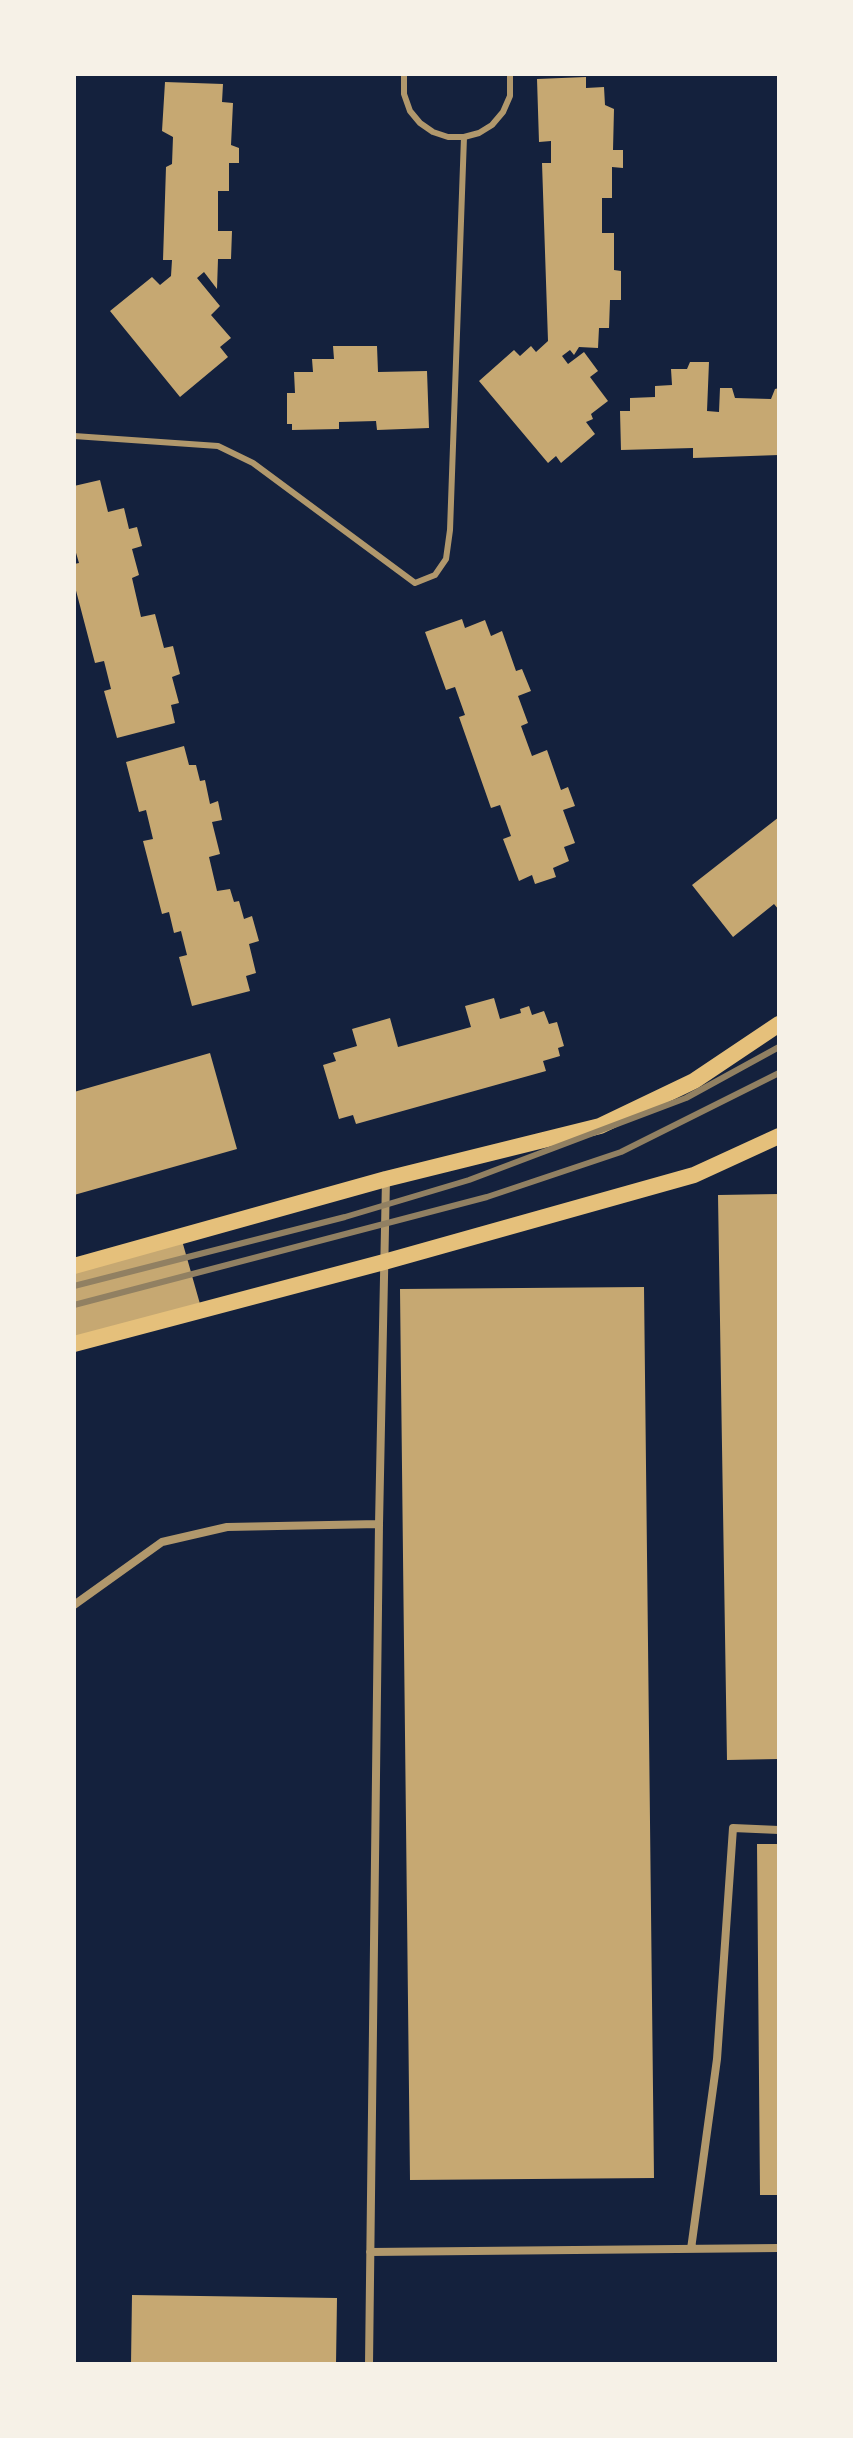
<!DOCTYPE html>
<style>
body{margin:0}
#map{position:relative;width:853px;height:2438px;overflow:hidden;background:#14213d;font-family:"Archivo Narrow",sans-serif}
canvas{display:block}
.frame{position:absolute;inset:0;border:76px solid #f6f1e7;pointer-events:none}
</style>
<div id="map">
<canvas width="853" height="2438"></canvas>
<div class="frame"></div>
</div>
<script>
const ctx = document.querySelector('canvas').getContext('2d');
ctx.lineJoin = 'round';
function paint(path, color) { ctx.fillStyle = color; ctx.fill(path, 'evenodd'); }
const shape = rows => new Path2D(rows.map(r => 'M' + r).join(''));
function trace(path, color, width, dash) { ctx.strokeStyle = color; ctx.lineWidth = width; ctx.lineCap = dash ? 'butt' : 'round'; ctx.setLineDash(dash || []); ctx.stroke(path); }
paint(shape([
 [586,77,586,88,604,87,605,105,614,109,613,150,623,150,623,168,612,167,612,198,602,198,602,233,614,233,614,270,621,271,621,300,610,300,609,328,599,328,598,348,579,347,574,355,570,350,562,356,568,364,584,352,598,371,590,377,608,401,591,414,593,419,586,422,595,434,561,463,556,456,548,463,479,381,514,350,520,356,531,346,536,352,548,341,542,163,551,163,551,141,539,142,537,79],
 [165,82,223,84,222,102,233,103,231,145,239,148,239,163,229,163,229,191,218,191,218,231,232,231,231,259,218,259,217,289,204,272,197,278,220,306,211,315,231,338,220,347,228,357,180,397,110,311,152,277,160,285,171,276,172,260,163,260,166,167,172,164,173,137,162,131],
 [333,346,377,346,378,372,427,371,429,428,377,430,376,421,339,422,339,429,292,430,292,424,287,424,287,393,295,393,294,372,313,372,312,359,334,359],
 [690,362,709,362,707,411,719,412,720,388,732,388,735,398,771,399,775,389,779,388,779,455,693,458,693,448,621,450,620,411,630,411,630,398,655,397,655,386,672,385,671,369,687,369],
 [100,480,108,512,124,508,129,529,137,527,142,546,132,549,139,575,132,578,141,617,155,614,164,648,173,646,180,674,172,677,179,703,171,705,175,723,117,738,104,691,111,689,104,661,95,663,74,583,74,564,79,563,74,546,74,486],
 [462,619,465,628,485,620,491,636,502,631,516,671,522,669,531,691,518,696,528,723,521,726,532,756,547,750,561,790,568,787,575,806,563,810,575,843,564,847,569,861,553,868,556,877,535,884,532,875,519,881,503,839,511,836,500,805,491,808,459,717,465,715,455,687,446,690,425,632],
 [184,746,189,765,196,765,200,781,205,780,210,804,218,801,222,820,212,822,220,854,209,857,217,891,230,889,234,902,239,901,244,919,252,916,259,941,249,944,256,973,246,976,250,991,192,1006,179,957,187,955,181,931,174,933,169,912,162,914,143,841,153,839,146,810,139,812,126,762],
 [779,817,779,910,774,904,733,937,692,885],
 [494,998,500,1019,521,1013,520,1009,529,1006,532,1015,544,1011,549,1024,557,1022,564,1046,558,1048,560,1056,543,1061,546,1071,356,1124,353,1115,339,1119,323,1065,336,1061,333,1053,357,1046,352,1029,390,1018,398,1047,471,1027,465,1006],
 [210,1053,237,1149,74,1195,74,1092],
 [779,1194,779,1759,727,1760,718,1195],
 [181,1237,202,1311,74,1347,74,1267],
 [644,1287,654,2178,410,2180,400,1289],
 [757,1844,779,1844,779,2195,760,2195],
 [132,2295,337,2298,336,2364,131,2364]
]), '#c6a872');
trace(shape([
 [404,74,404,94,410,111,420,123,433,132,448,137,464,137,479,133,492,125,503,112,510,96,510,74],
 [74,436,218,446,253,463,415,583,435,575,446,559,450,530,464,137]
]), '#b1986c', 6);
trace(shape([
 [74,1605,162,1542,227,1527,379,1524],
 [691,2249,717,2059,733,1828,779,1830],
 [370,2252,779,2248],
 [369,2364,379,1524,386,1179]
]), '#b1986c', 8);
trace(shape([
 [74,1266,386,1179,600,1126,694,1081,779,1024],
 [74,1344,384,1262,694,1175,779,1136]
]), '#e5c07b', 16);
trace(shape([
 [74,1286,345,1217,469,1180,686,1098,779,1047],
 [74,1305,487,1197,621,1152,779,1073]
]), '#918062', 6);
</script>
